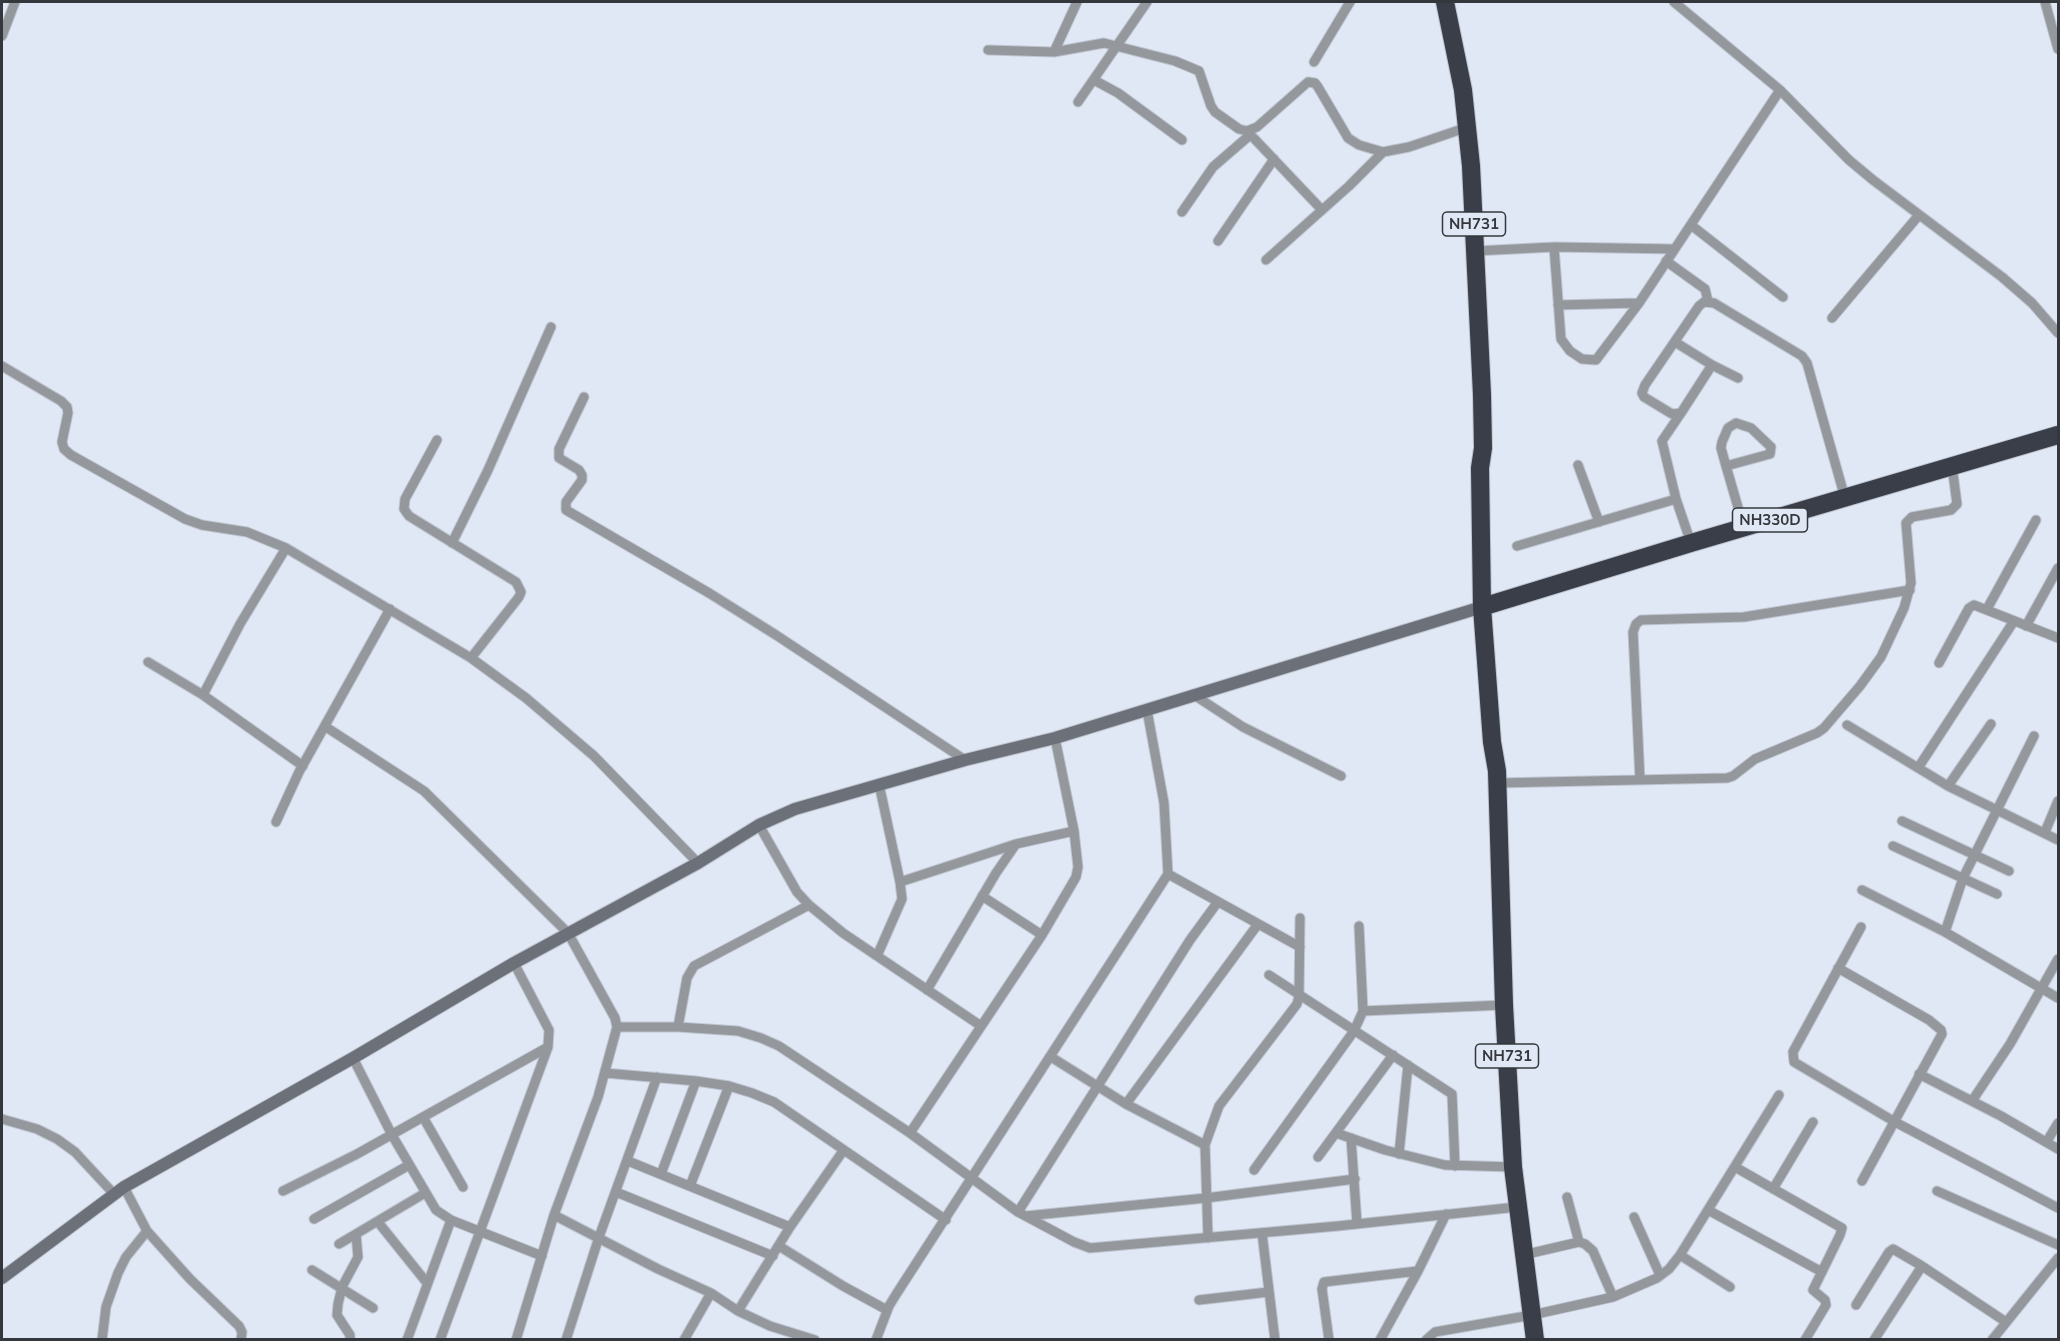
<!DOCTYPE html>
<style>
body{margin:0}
#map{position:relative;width:2060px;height:1341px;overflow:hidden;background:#e1e8f5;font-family:Mulish,sans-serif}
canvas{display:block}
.frame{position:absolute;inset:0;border:3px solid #34373c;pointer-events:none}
</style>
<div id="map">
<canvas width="2060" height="1341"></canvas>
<div class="frame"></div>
</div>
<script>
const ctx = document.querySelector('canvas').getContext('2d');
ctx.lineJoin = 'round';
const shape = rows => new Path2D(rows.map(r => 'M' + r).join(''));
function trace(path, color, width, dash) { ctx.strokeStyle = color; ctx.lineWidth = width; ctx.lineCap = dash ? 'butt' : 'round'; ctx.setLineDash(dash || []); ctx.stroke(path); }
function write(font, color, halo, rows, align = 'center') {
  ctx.font = font + ' Mulish,sans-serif'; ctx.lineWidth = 5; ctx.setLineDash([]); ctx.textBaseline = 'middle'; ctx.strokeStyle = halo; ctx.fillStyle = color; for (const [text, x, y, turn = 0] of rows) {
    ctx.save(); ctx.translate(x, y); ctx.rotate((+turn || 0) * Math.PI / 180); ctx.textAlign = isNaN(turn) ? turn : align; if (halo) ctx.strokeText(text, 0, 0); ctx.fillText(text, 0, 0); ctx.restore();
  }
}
const street = shape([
 [1674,2,1780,90,1849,160,1873,180,2002,277,2032,303,2058,333],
 [2045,2,2058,49],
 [2,36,15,2],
 [988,50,1054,52,1104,43,1175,61,1199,71,1211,106,1215,112,1239,129,1247,131,1257,127,1308,82,1315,83,1318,87,1348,138,1359,145,1383,152,1409,147,1468,127],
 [1054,52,1077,2],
 [1314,62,1350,2],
 [1094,80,1118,93,1182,140],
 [1078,102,1147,2],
 [1247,131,1322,210],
 [1182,212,1213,167,1250,135],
 [1691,225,1783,297],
 [1218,241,1274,159],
 [1554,247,1561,339,1570,351,1582,359,1596,360,1639,303,1780,90],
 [1475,251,1554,247,1673,249],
 [1266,260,1349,186,1383,152],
 [1666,261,1705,289,1708,301],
 [1558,305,1639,303],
 [1832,318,1919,215],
 [1675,342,1712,365,1738,378],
 [1712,365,1681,413,1672,414,1644,397,1642,393,1645,385,1699,306,1704,302,1714,303,1802,356,1807,363,1845,498],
 [2,366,61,401,67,407,68,413,62,442,64,449,71,455,185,519,202,525,247,532,286,548,471,658,526,698,594,756,698,863],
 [584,397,559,449,559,458,579,470,582,475,582,480,566,502,566,510,709,593,776,635,965,760],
 [1681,413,1662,441,1676,499,1691,543],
 [437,440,405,499,404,509,409,516,516,582,521,592,519,597,471,658],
 [1578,465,1599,522],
 [1726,466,1770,454,1771,447,1751,428,1736,423,1728,428,1722,442,1721,448,1726,466,1744,528],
 [452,543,488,470,551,327],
 [1517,546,1676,499],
 [1987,609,2036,520],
 [2026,626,2058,568],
 [148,662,203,695,303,766],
 [1939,663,1969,608,1974,605,2058,638],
 [203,695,240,624,286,548],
 [1194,695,1243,727,1341,776],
 [1847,725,1948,786,2058,840],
 [326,727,424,791,568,933,615,1018,617,1027,598,1097,554,1215,516,1340],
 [1918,768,2014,621],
 [1640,780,1633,632,1636,624,1641,620,1744,617,1910,590],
 [1497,783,1727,778,1733,776,1755,759,1817,733,1824,728,1860,686,1881,657,1904,608,1911,583,1906,523,1912,517,1951,510,1957,504,1952,466],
 [1948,786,1991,724],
 [1902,821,2009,871],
 [276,822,299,772,390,609],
 [759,825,797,892,809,905,843,933,981,1026],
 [2045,832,2058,801],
 [1893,846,1997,894],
 [1168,874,1300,947],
 [900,882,1016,844,1074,831],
 [1862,890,1945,932,2058,998],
 [982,896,1042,935],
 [1861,927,1793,1052,1794,1062,1895,1122,2058,1208],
 [1945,932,1963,878,2034,736],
 [877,956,902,899,900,882,879,784],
 [1838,968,1929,1020,1941,1030,1942,1034,1862,1181],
 [1269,975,1452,1094,1455,1166],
 [927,990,996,873,1016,844],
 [1363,1011,1504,1005],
 [617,1027,678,1027,738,1031,761,1038,779,1046,910,1133,1018,1212,1074,1242,1090,1248,1338,1226,1517,1207],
 [678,1027,687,978,694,966,809,905],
 [1051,1057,1126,1104,1205,1145],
 [353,1058,392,1135,436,1210,451,1220,542,1256],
 [605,1073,696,1081,729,1086,752,1093,774,1102,946,1220],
 [1919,1074,2001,1116,2058,1149],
 [1972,1101,2010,1044,2058,959],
 [1126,1104,1258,924],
 [423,1117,463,1187],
 [2,1119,37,1129,57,1139,75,1152,114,1194],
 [910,1133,1042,935,1076,877,1078,867,1074,831,1055,738],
 [1336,1133,1385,1150,1445,1165,1513,1167],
 [1351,1138,1357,1224],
 [2047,1141,2058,1123],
 [1399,1154,1408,1065],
 [1318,1157,1393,1055],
 [628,1161,790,1227],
 [1735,1167,1842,1228,1840,1235,1813,1290,1825,1300,1826,1305,1805,1340],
 [1254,1170,1354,1031,1363,1011,1359,926],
 [661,1174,696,1081],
 [690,1186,729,1086],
 [124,1187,147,1231,190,1279,239,1326,242,1332,241,1340],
 [1773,1189,1813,1122],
 [283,1191,357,1154,548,1047],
 [1937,1191,2058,1245],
 [616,1192,773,1256],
 [1567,1197,1579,1242],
 [1708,1210,1822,1272],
 [1018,1212,1190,940,1217,903],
 [554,1215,658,1269,711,1293,738,1311,770,1326,815,1340],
 [1026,1216,1206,1198,1355,1179],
 [1634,1217,1660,1275],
 [314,1219,409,1165],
 [378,1222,427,1283],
 [1262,1233,1275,1340],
 [1208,1238,1205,1145,1219,1106,1297,1004,1299,996,1300,918],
 [339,1244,425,1193],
 [779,1246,843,1286,887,1310],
 [1523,1255,1579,1242,1585,1244,1593,1251,1613,1297],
 [1680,1255,1730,1287],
 [312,1270,373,1308],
 [1199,1300,1269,1292],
 [1856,1305,1889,1252,1893,1249,1922,1266,2006,1322],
 [738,1311,790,1227,843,1151],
 [102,1340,106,1307,118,1273,126,1257,147,1231],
 [350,1340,350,1335,337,1315,338,1304,342,1287,358,1257,356,1234],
 [407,1340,451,1220],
 [440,1340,548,1047,549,1030,514,963],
 [566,1340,599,1237,657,1077],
 [684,1340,711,1293],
 [876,1340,889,1306,897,1293,1168,874,1164,803,1147,710],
 [1329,1340,1322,1289,1324,1282,1418,1271],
 [1380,1340,1418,1271,1446,1214],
 [1426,1340,1435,1332,1532,1315,1613,1297,1657,1278,1669,1269,1680,1255,1779,1095],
 [1874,1340,1922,1266],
 [1992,1340,2058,1258]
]);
const secondary = shape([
 [2,1278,124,1187,353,1058,514,963,698,863,759,825,795,809,965,760,1055,738,1482,607]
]);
const highway = shape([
 [1445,2,1463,90,1471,166,1482,395,1483,448,1480,468,1482,607,1492,742,1497,771,1504,1005,1513,1167,1535,1340],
 [1482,607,1691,543,2058,435]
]);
trace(street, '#bec5d0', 11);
trace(secondary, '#bec5d0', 14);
trace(highway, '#bec5d0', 20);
trace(street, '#94979c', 9);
trace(secondary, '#6c7078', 12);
trace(highway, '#393e49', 18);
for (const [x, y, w] of [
 [1474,224,63],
 [1770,520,75],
 [1507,1056,63]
]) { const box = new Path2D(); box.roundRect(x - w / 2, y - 12, w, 24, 4.5); ctx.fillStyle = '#e1e8f5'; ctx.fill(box); trace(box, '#34373c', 1.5); }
write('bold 15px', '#34373c', null, [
 ["NH731",1474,224],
 ["NH330D",1770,520],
 ["NH731",1507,1056]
]);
</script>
